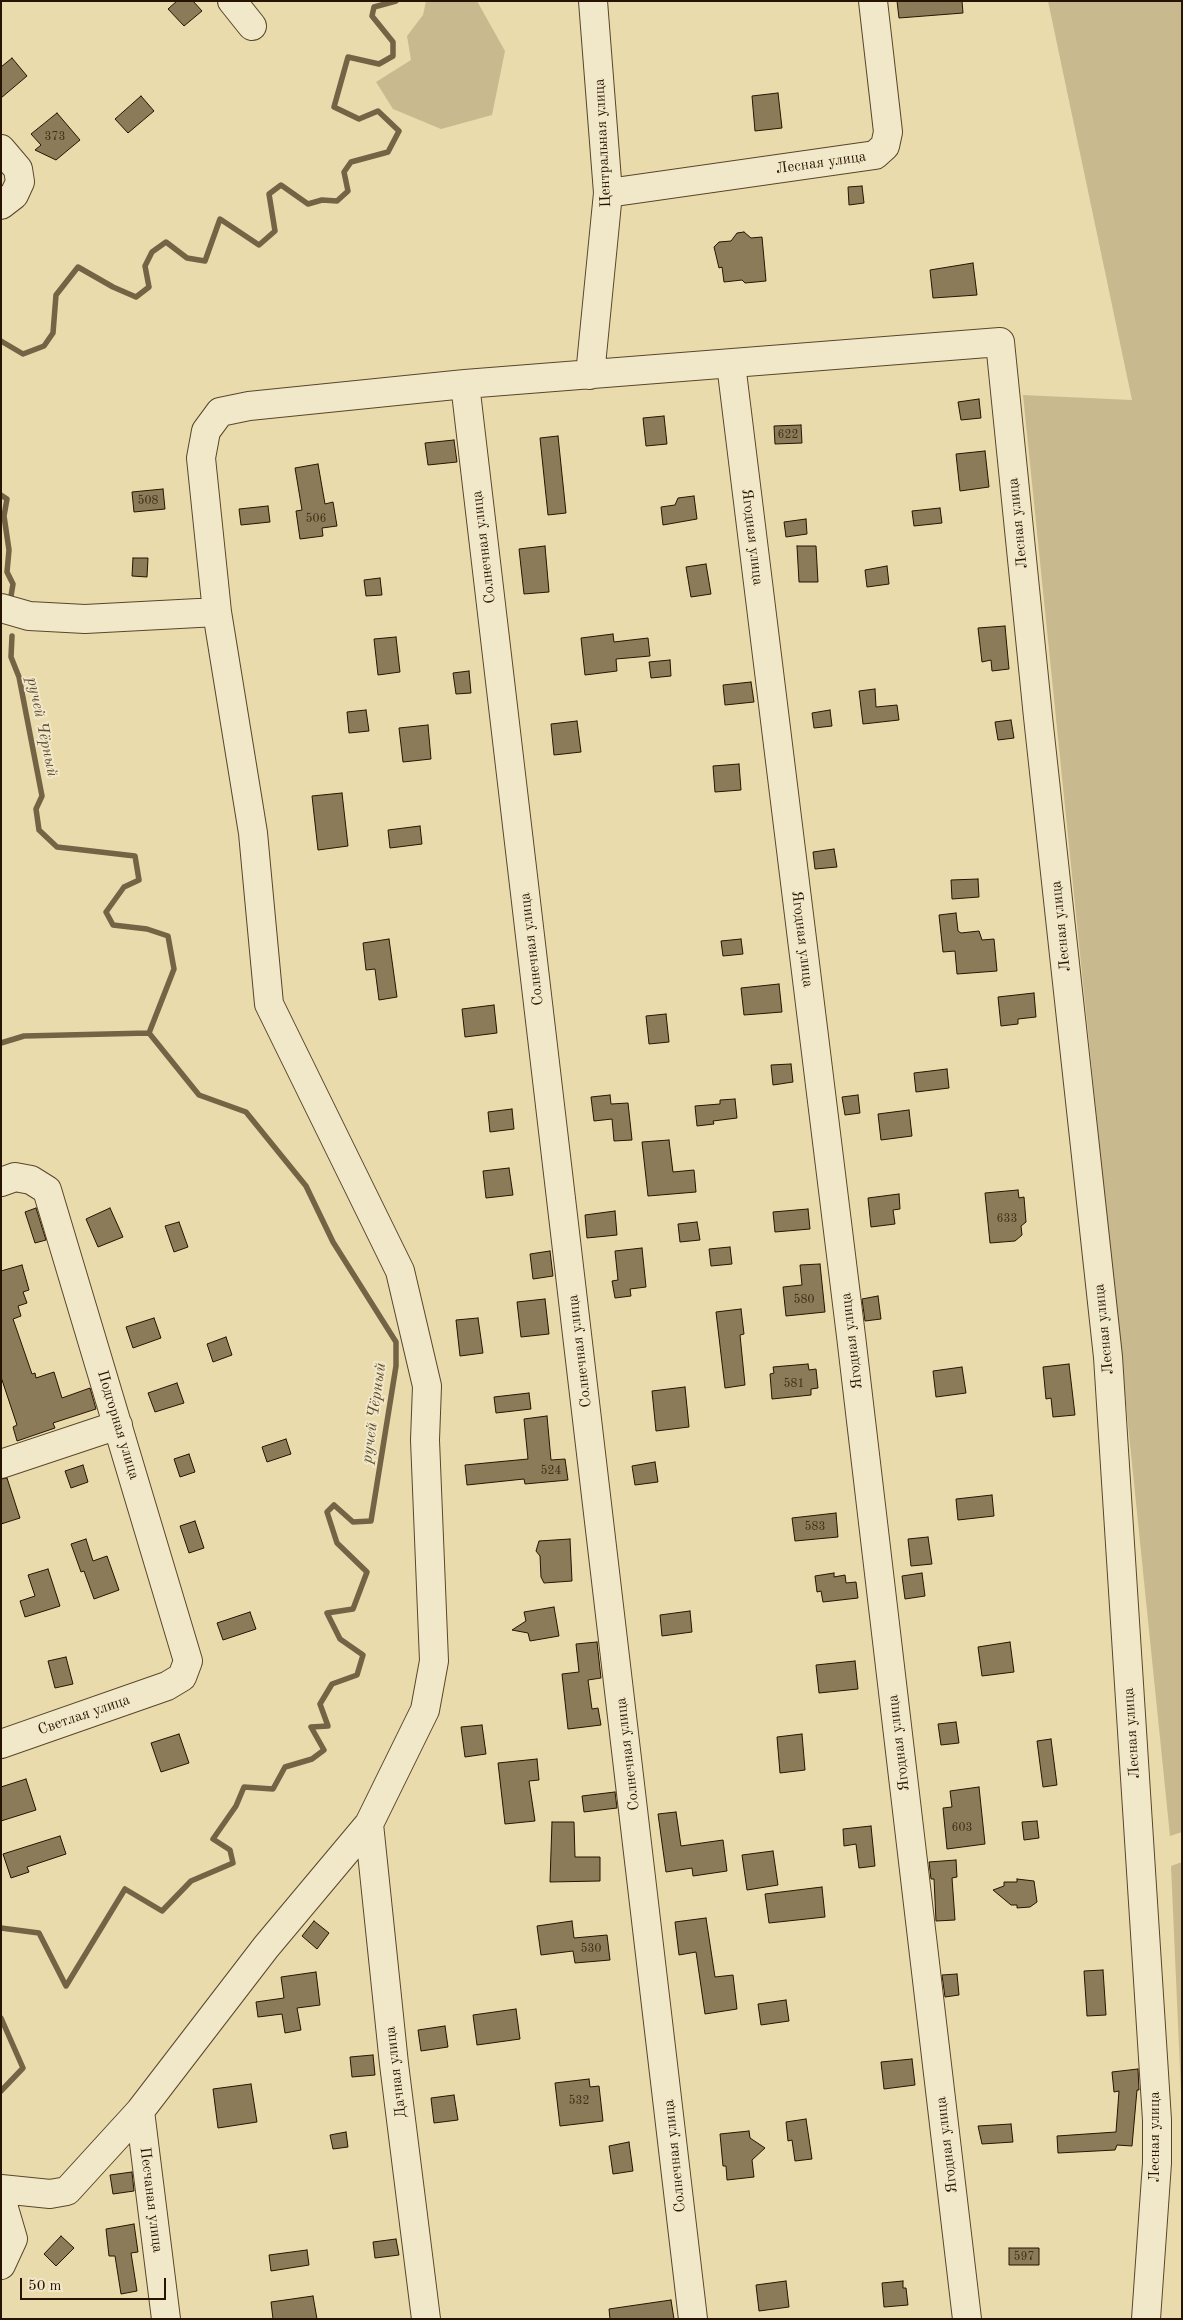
<!DOCTYPE html>
<meta charset="utf-8">
<style>
body{margin:0}
#map{position:relative;width:1183px;height:2320px;overflow:hidden;background:#eadbac;font-family:"Old Standard TT",serif}
canvas{display:block}
.frame{position:absolute;inset:0;border:2px solid #271400;pointer-events:none}
.scale{position:absolute;left:20px;top:2278px;width:146px;height:22px;box-sizing:border-box;border:2px solid #271400;border-top:0;padding-left:6px;font-size:15px;line-height:18px;white-space:nowrap;color:#271400;-webkit-text-stroke:4px #f1e8c9;paint-order:stroke}
</style>
<div id="map">
<canvas width="1183" height="2320"></canvas>
<div class="frame"></div>
<div class="scale">50 m</div>
</div>
<script>
const ctx = document.querySelector('canvas').getContext('2d');
ctx.lineJoin = 'round';
function paint(path, color) { ctx.fillStyle = color; ctx.fill(path, 'evenodd'); }
const shape = rows => new Path2D(rows.map(r => 'M' + r).join(''));
function trace(path, color, width, dash) { ctx.strokeStyle = color; ctx.lineWidth = width; ctx.lineCap = dash ? 'butt' : 'round'; ctx.setLineDash(dash || []); ctx.stroke(path); }
function write(font, color, halo, rows, align = 'center') {
  ctx.font = font + ' "Old Standard TT",serif'; ctx.lineWidth = 4; ctx.setLineDash([]); ctx.textBaseline = 'middle'; ctx.strokeStyle = halo; ctx.fillStyle = color; for (const [text, x, y, turn = 0] of rows) {
    ctx.save(); ctx.translate(x, y); ctx.rotate((+turn || 0) * Math.PI / 180); ctx.textAlign = isNaN(turn) ? turn : align; if (halo) ctx.strokeText(text, 0, 0); ctx.fillText(text, 0, 0); ctx.restore();
  }
}
paint(shape([
 [426,1,477,1,505,51,492,115,441,129,393,109,376,82,411,60,407,36,423,15],
 [1048,1,1182,1,1182,1832,1170,1836,1023,395,1132,400],
 [1182,1862,1182,2115,1171,1866]
]), '#c9b98f');
trace(shape([
 [1,341,23,354,44,346,53,333,56,295,78,267,113,287,136,297,149,287,145,266,152,252,166,242,187,258,205,261,220,219,259,245,275,231,269,194,281,185,308,204,322,200,337,201,348,191,344,172,351,162,388,152,399,131,378,111,359,119,334,107,348,57,379,64,393,56,393,42,372,16,374,7,396,1],
 [1,495,7,499,4,516,9,550,7,572,13,584,10,602],
 [1,1043,24,1036,149,1033],
 [1,1928,39,1933,66,1986,125,1889,162,1911,191,1881,233,1863,230,1850,213,1839,236,1806,244,1787,273,1789,285,1767,312,1759,324,1750,311,1727,328,1726,320,1704,332,1684,357,1675,363,1655,340,1639,327,1613,353,1609,367,1572,337,1543,327,1512,334,1505,353,1522,371,1521,396,1366,396,1342,333,1242,306,1186,246,1112,199,1095,149,1033,174,969,168,936,147,929,113,925,106,912,124,887,139,880,135,856,57,847,39,830,36,809,42,796,19,677,11,657,12,636],
 [1,2018,23,2068,1,2091]
]), '#746344', 5.5);
const building = shape([
 [177,1,193,1,202,11,184,26,168,9,177,1],
 [897,1,962,1,963,13,899,18,897,1],
 [12,58,27,76,1,98,1,67,12,58],
 [778,93,782,128,755,131,752,96,778,93],
 [141,96,154,111,128,133,115,119,141,96],
 [57,113,80,140,56,160,35,150,41,145,31,134,57,113],
 [862,186,864,203,849,205,848,187,862,186],
 [744,232,751,238,762,237,766,281,745,283,742,280,724,282,722,267,719,268,714,247,719,242,731,241,737,233,744,232],
 [973,263,977,295,933,298,930,270,973,263],
 [979,399,981,418,961,420,958,402,979,399],
 [664,416,667,444,646,446,643,418,664,416],
 [801,425,802,443,775,444,774,426,801,425],
 [558,436,566,513,548,515,540,438,558,436],
 [454,440,457,462,428,465,425,443,454,440],
 [985,451,989,487,960,491,956,454,985,451],
 [318,464,325,504,333,502,337,526,322,528,323,536,300,539,296,511,302,510,295,468,318,464],
 [163,489,165,509,134,512,132,492,163,489],
 [694,496,697,519,663,525,661,507,675,505,678,498,694,496],
 [268,506,270,522,241,525,239,509,268,506],
 [940,508,942,523,914,526,912,511,940,508],
 [806,519,807,534,786,537,784,522,806,519],
 [545,546,549,592,524,594,519,549,545,546],
 [797,546,816,546,818,582,799,582,797,546],
 [133,558,148,558,147,577,132,576,133,558],
 [706,564,711,594,691,597,686,567,706,564],
 [887,566,889,584,867,587,865,570,887,566],
 [380,578,382,595,366,596,364,580,380,578],
 [1005,626,1009,669,992,671,991,660,982,662,978,628,1005,626],
 [613,634,614,642,648,638,650,656,616,659,617,671,585,675,581,638,613,634],
 [396,637,400,672,378,675,374,639,396,637],
 [670,660,671,676,651,678,649,662,670,660],
 [469,671,471,693,456,694,453,673,469,671],
 [751,682,754,702,725,705,723,685,751,682],
 [875,689,876,707,897,705,899,720,863,724,859,691,875,689],
 [366,710,369,731,349,733,347,712,366,710],
 [830,710,832,726,814,728,812,713,830,710],
 [1011,720,1014,738,998,740,995,722,1011,720],
 [577,721,581,752,554,755,551,724,577,721],
 [428,725,431,759,403,762,399,728,428,725],
 [739,764,741,790,715,792,713,766,739,764],
 [342,793,348,846,318,850,312,796,342,793],
 [420,826,422,844,390,848,388,830,420,826],
 [834,849,837,867,815,869,813,852,834,849],
 [978,879,979,897,952,899,951,880,978,879],
 [956,913,958,931,961,933,979,931,982,940,994,939,997,971,957,974,955,951,943,952,939,915,956,913],
 [389,939,397,997,379,1000,375,969,366,970,363,943,389,939],
 [741,939,743,954,723,956,721,941,741,939],
 [779,984,782,1012,744,1015,741,988,779,984],
 [1034,993,1036,1017,1018,1019,1018,1024,1001,1026,998,997,1034,993],
 [494,1005,497,1033,465,1037,462,1009,494,1005],
 [666,1014,669,1042,649,1044,646,1016,666,1014],
 [791,1064,793,1082,773,1085,771,1065,791,1064],
 [947,1069,949,1088,916,1092,914,1073,947,1069],
 [610,1095,611,1104,628,1103,632,1140,614,1141,612,1119,594,1121,591,1097,610,1095],
 [858,1095,860,1113,845,1115,842,1097,858,1095],
 [735,1099,737,1118,713,1121,714,1124,697,1126,695,1106,720,1104,720,1100,735,1099],
 [512,1109,514,1129,490,1132,488,1112,512,1109],
 [909,1110,912,1136,881,1140,878,1114,909,1110],
 [669,1140,673,1172,694,1170,696,1192,648,1196,642,1142,669,1140],
 [509,1168,513,1195,486,1198,483,1171,509,1168],
 [1018,1190,1019,1198,1024,1197,1026,1222,1021,1226,1022,1235,1015,1241,990,1243,985,1193,1018,1190],
 [899,1194,900,1209,893,1210,895,1224,871,1227,868,1198,899,1194],
 [36,1208,46,1240,35,1243,25,1212,36,1208],
 [110,1208,123,1237,98,1247,86,1219,110,1208],
 [808,1209,810,1229,775,1232,773,1212,808,1209],
 [615,1211,617,1235,587,1238,585,1215,615,1211],
 [179,1222,188,1247,174,1252,165,1226,179,1222],
 [697,1222,700,1240,680,1242,678,1224,697,1222],
 [730,1247,732,1264,711,1266,709,1249,730,1247],
 [642,1248,646,1287,630,1289,631,1296,615,1298,612,1281,618,1280,615,1251,642,1248],
 [550,1251,553,1276,533,1279,530,1254,550,1251],
 [820,1264,825,1312,786,1316,783,1287,802,1285,800,1265,820,1264],
 [22,1265,29,1290,23,1292,27,1303,18,1306,21,1316,13,1319,32,1374,35,1373,36,1378,54,1372,62,1398,90,1388,96,1409,53,1423,55,1428,17,1441,13,1427,17,1425,1,1377,1,1271,22,1265],
 [878,1296,881,1319,865,1321,862,1299,878,1296],
 [545,1299,549,1334,521,1337,517,1302,545,1299],
 [741,1309,744,1334,740,1335,745,1385,725,1388,716,1312,741,1309],
 [154,1318,161,1338,133,1348,126,1327,154,1318],
 [478,1318,483,1353,460,1356,456,1320,478,1318],
 [226,1337,232,1355,213,1362,207,1344,226,1337],
 [808,1364,809,1370,816,1369,818,1388,811,1389,811,1395,772,1399,770,1374,774,1373,773,1367,808,1364],
 [1069,1364,1075,1415,1053,1417,1051,1398,1046,1399,1043,1367,1069,1364],
 [962,1367,966,1393,936,1397,933,1371,962,1367],
 [177,1383,184,1403,155,1412,148,1393,177,1383],
 [685,1387,689,1427,656,1431,652,1391,685,1387],
 [529,1393,531,1409,496,1413,494,1397,529,1393],
 [547,1416,551,1460,565,1459,568,1480,525,1484,524,1479,467,1485,465,1465,528,1459,524,1419,547,1416],
 [286,1439,291,1454,267,1462,262,1447,286,1439],
 [189,1454,195,1472,180,1477,174,1459,189,1454],
 [655,1462,658,1482,635,1485,632,1466,655,1462],
 [83,1465,88,1482,71,1488,65,1471,83,1465],
 [7,1478,20,1518,1,1524,1,1479,7,1478],
 [992,1495,994,1516,958,1520,956,1499,992,1495],
 [836,1513,838,1537,795,1541,792,1518,836,1513],
 [195,1521,204,1548,189,1553,180,1526,195,1521],
 [928,1537,932,1564,911,1566,908,1539,928,1537],
 [86,1539,93,1561,107,1556,119,1590,94,1599,84,1571,81,1572,71,1544,86,1539],
 [570,1539,572,1581,544,1583,541,1577,540,1556,536,1551,539,1541,570,1539],
 [48,1569,60,1606,25,1617,20,1601,35,1596,28,1575,48,1569],
 [834,1573,834,1577,845,1575,846,1583,856,1582,858,1598,823,1602,821,1591,817,1592,815,1576,834,1573],
 [922,1573,925,1596,905,1599,902,1576,922,1573],
 [554,1607,559,1636,530,1641,528,1633,512,1630,526,1621,524,1612,554,1607],
 [690,1611,692,1632,662,1636,660,1615,690,1611],
 [250,1612,256,1629,223,1640,217,1623,250,1612],
 [597,1642,601,1678,588,1680,592,1709,598,1708,601,1725,568,1729,562,1674,579,1672,576,1644,597,1642],
 [1010,1642,1014,1672,982,1676,978,1647,1010,1642],
 [66,1657,73,1684,55,1688,48,1661,66,1657],
 [855,1661,858,1689,819,1693,816,1665,855,1661],
 [956,1722,959,1743,941,1745,938,1724,956,1722],
 [482,1725,486,1754,465,1757,461,1727,482,1725],
 [179,1734,189,1763,161,1772,151,1743,179,1734],
 [802,1734,805,1770,780,1773,777,1737,802,1734],
 [1051,1739,1057,1785,1043,1787,1037,1741,1051,1739],
 [537,1759,539,1780,529,1781,535,1821,505,1824,498,1763,537,1759],
 [26,1779,36,1810,1,1821,1,1787,26,1779],
 [979,1787,985,1844,947,1849,943,1808,952,1807,950,1791,979,1787],
 [615,1792,617,1808,584,1812,582,1796,615,1792],
 [676,1812,681,1846,723,1840,727,1871,693,1876,692,1868,666,1872,658,1814,676,1812],
 [1037,1821,1039,1838,1024,1840,1022,1822,1037,1821],
 [552,1822,574,1822,575,1857,600,1857,600,1881,550,1882,552,1822],
 [871,1826,875,1866,859,1868,856,1844,844,1846,843,1829,871,1826],
 [60,1836,66,1854,27,1867,29,1872,11,1878,3,1854,60,1836],
 [773,1851,778,1885,747,1890,742,1855,773,1851],
 [956,1860,957,1877,952,1878,955,1920,936,1921,934,1879,931,1879,929,1862,956,1860],
 [1017,1879,1034,1881,1037,1902,1030,1907,1017,1908,1017,1905,1011,1905,993,1890,1004,1886,1004,1882,1017,1882,1017,1879],
 [822,1887,825,1917,769,1923,765,1894,822,1887],
 [706,1918,715,1977,733,1975,737,2009,705,2014,696,1952,679,1955,675,1922,706,1918],
 [314,1921,329,1933,317,1949,302,1936,314,1921],
 [572,1921,574,1938,607,1935,610,1960,575,1963,573,1951,541,1955,537,1926,572,1921],
 [1103,1970,1106,2015,1087,2016,1084,1971,1103,1970],
 [316,1972,320,2005,297,2008,301,2030,285,2033,282,2014,258,2017,256,2002,284,1998,281,1977,316,1972],
 [957,1974,959,1995,945,1997,942,1975,957,1974],
 [786,2000,789,2021,761,2025,758,2004,786,2000],
 [516,2009,520,2039,477,2045,473,2015,516,2009],
 [445,2026,448,2047,421,2051,418,2030,445,2026],
 [373,2055,375,2075,352,2077,350,2057,373,2055],
 [912,2059,915,2085,884,2089,881,2062,912,2059],
 [1138,2069,1139,2090,1137,2090,1132,2146,1117,2145,1115,2150,1058,2153,1057,2136,1116,2132,1119,2091,1114,2092,1112,2072,1138,2069],
 [589,2079,590,2087,599,2086,603,2121,560,2126,555,2083,589,2079],
 [251,2084,257,2122,218,2128,213,2089,251,2084],
 [454,2095,458,2120,434,2123,431,2098,454,2095],
 [806,2119,812,2159,795,2161,792,2140,788,2141,786,2122,806,2119],
 [1011,2124,1013,2142,982,2144,978,2126,1011,2124],
 [749,2131,750,2138,765,2148,752,2160,754,2177,727,2180,726,2166,723,2166,720,2134,749,2131],
 [346,2132,348,2147,333,2149,330,2135,346,2132],
 [629,2142,633,2171,613,2174,609,2146,629,2142],
 [132,2172,134,2191,113,2194,110,2175,132,2172],
 [134,2224,138,2252,131,2253,137,2291,121,2294,115,2256,109,2256,106,2229,134,2224],
 [61,2236,74,2248,56,2266,44,2254,61,2236],
 [396,2239,399,2255,375,2258,373,2242,396,2239],
 [1009,2248,1039,2248,1039,2265,1009,2265,1009,2248],
 [307,2250,309,2265,271,2271,269,2255,307,2250],
 [786,2281,789,2307,759,2311,756,2285,786,2281],
 [903,2281,903,2288,906,2288,908,2305,884,2307,882,2283,903,2281],
 [313,2296,317,2319,273,2319,271,2302,313,2296],
 [671,2300,674,2319,610,2319,609,2309,671,2300]
]);
paint(building, '#8c7b59');
trace(building, '#271400', 1);
const minor = shape([
 [232,1,252,26],
 [1,149,18,169,20,182,14,195,1,205],
 [608,193,875,155,885,146,888,132,873,1],
 [731,364,851,1336,967,2319],
 [590,375,608,193,593,1],
 [465,384,693,2319],
 [1,608,29,616,85,619,217,612],
 [1,1182,15,1177,31,1180,47,1190,188,1661,182,1677,167,1686,1,1744],
 [1,1464,118,1425],
 [369,1824,394,2064,426,2319],
 [140,2111,166,2319],
 [1,2189,50,2194,67,2191,140,2111,266,1947,369,1824,425,1710,434,1661,425,1440,427,1386,400,1271,269,1004,253,833,217,612,201,458,206,431,220,412,249,406,465,384,1000,342,1038,717,1108,1357,1157,2120,1157,2163,1146,2319],
 [1,2198,13,2239,1,2265]
]);
trace(minor, '#58462b', 30);
trace(minor, '#f1e8c9', 28);
write('12px', '#402e16', null, [
 ["373",55,137],
 ["622",788,435],
 ["508",148,501],
 ["506",316,519],
 ["633",1007,1219],
 ["580",804,1300],
 ["581",794,1384],
 ["524",551,1471],
 ["583",815,1527],
 ["603",962,1828],
 ["530",591,1949],
 ["532",579,2101],
 ["597",1024,2257]
]);
write('15px', '#271400', '#f1e8c9', [
 ["Центральная улица",603,143,-93],
 ["Лесная улица",821,163,-8],
 ["Лесная улица",1018,523,-96],
 ["Ягодная улица",752,537,83],
 ["Солнечная улица",484,547,-97],
 ["Лесная улица",1061,926,-96],
 ["Ягодная улица",802,939,83],
 ["Солнечная улица",532,949,-97],
 ["Лесная улица",1104,1329,-96],
 ["Ягодная улица",852,1341,-97],
 ["Солнечная улица",580,1351,-97],
 ["Подгорная улица",118,1425,73],
 ["Светлая улица",84,1715,-19],
 ["Лесная улица",1132,1733,-94],
 ["Ягодная улица",899,1743,-97],
 ["Солнечная улица",628,1754,-97],
 ["Дачная улица",396,2072,-97],
 ["Лесная улица",1155,2137,-90],
 ["Ягодная улица",947,2145,-97],
 ["Солнечная улица",675,2156,-96],
 ["Песчаная улица",151,2200,83]
]);
write('italic 16px', '#5b482e', '#f1e8c9', [
 ["ручей Чёрный",42,727,78],
 ["ручей Чёрный",374,1413,-82]
]);
</script>
